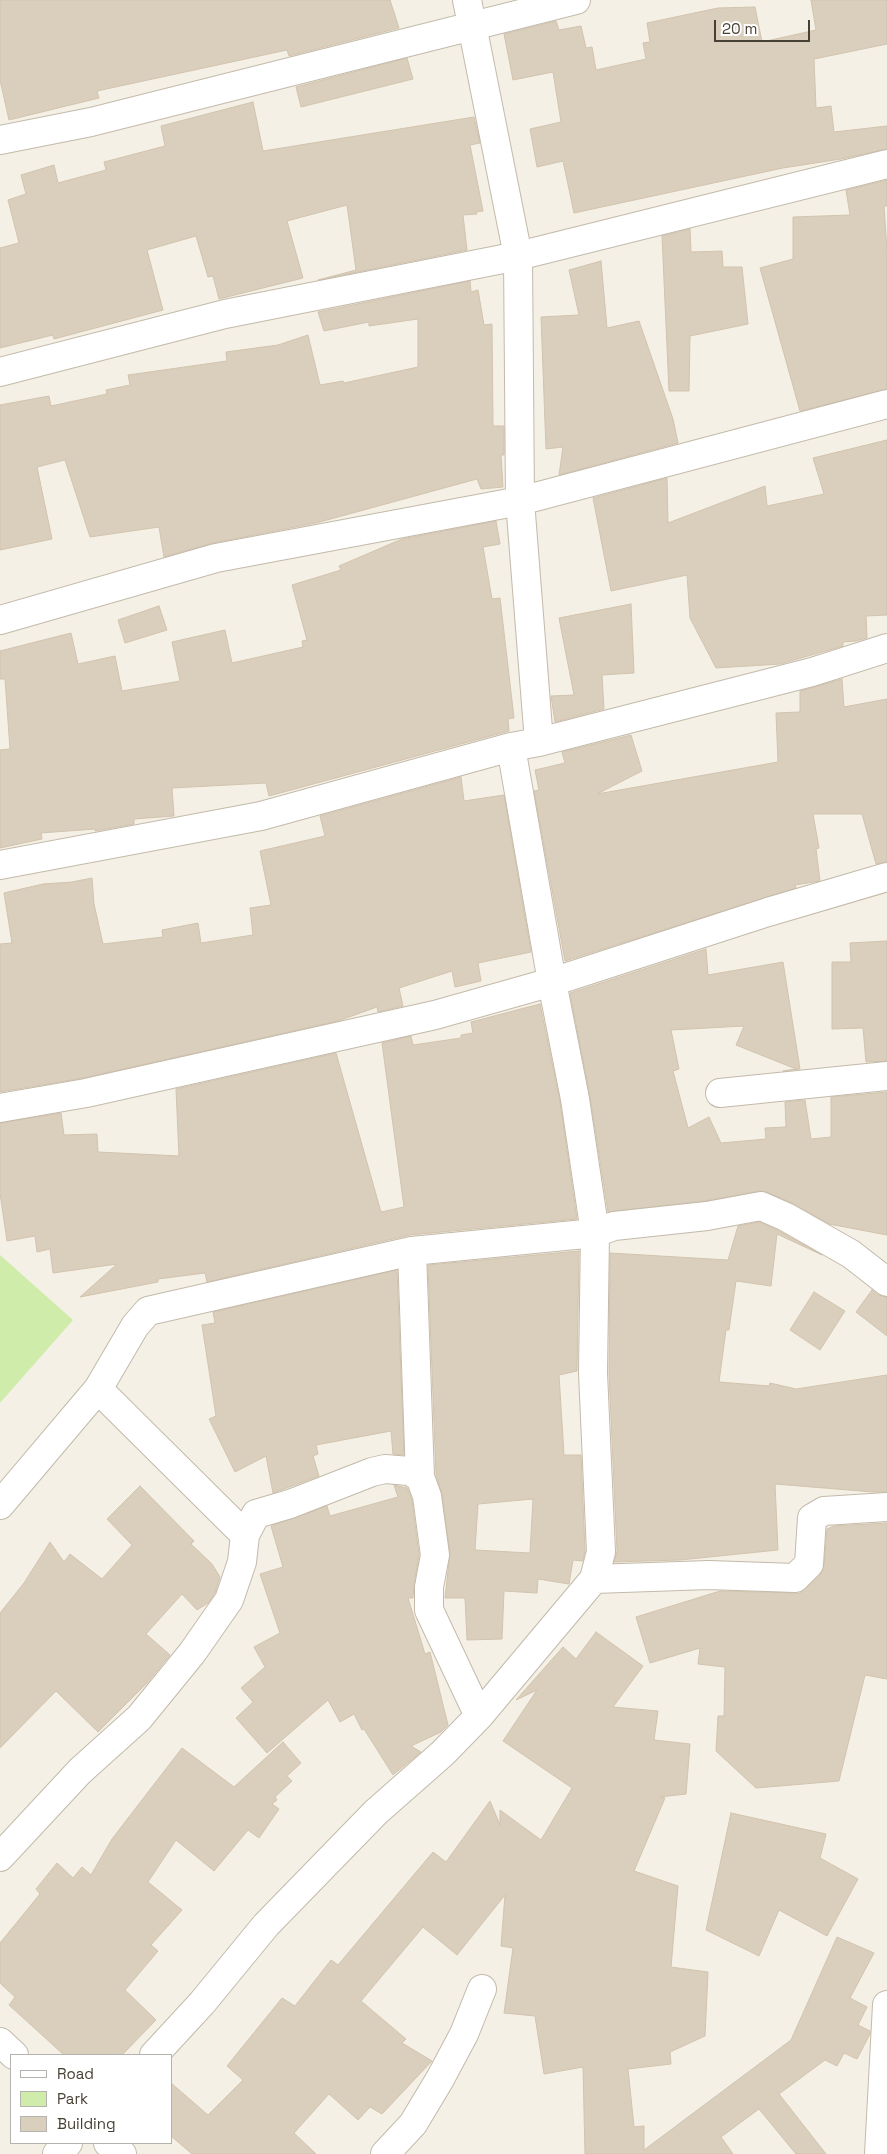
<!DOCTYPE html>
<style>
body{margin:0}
#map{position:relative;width:887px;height:2154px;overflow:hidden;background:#f4f0e5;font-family:"Space Grotesk",sans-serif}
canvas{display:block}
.legend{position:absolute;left:10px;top:2054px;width:162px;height:90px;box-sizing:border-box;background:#fff;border:1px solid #b5b3ae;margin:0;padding:6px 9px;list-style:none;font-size:15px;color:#474034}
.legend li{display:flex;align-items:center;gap:10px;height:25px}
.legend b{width:25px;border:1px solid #b5b3ae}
.scale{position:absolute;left:714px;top:20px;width:96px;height:22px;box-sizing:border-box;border:2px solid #474034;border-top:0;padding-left:6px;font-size:15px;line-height:18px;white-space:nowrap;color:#474034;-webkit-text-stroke:4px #fff;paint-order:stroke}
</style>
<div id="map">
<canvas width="887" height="2154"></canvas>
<ul class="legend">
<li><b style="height:6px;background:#fff"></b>Road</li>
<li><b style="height:14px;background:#cfecab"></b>Park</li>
<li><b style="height:14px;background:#dacebd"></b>Building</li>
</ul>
<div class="scale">20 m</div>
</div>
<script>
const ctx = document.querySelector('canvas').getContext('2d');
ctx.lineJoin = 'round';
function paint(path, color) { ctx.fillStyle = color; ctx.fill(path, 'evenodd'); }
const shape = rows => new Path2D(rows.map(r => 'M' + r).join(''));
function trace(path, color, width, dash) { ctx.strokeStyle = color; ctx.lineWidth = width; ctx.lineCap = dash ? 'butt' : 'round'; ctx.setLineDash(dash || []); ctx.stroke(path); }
paint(shape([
 [0,1255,73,1320,0,1403]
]), '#cfecab');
const building = shape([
 [0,0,390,0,399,28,289,56,287,50,97,91,99,98,9,120,0,80,0,0],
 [811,0,887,0,887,44,814,59,816,108,831,106,834,132,887,126,887,149,841,159,783,168,574,213,563,161,537,167,530,129,561,122,553,72,513,80,504,34,556,21,559,30,581,26,586,48,592,47,596,70,646,59,643,43,650,42,647,23,718,8,755,7,762,42,816,30,811,0],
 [407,58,413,79,301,107,296,87,407,58],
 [253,102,263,151,474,117,480,143,470,145,483,211,476,212,477,214,463,215,467,250,318,280,356,270,347,205,287,221,303,278,219,299,213,276,208,277,196,236,147,250,163,310,54,339,53,335,0,348,0,248,19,243,8,200,26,194,21,175,54,165,58,183,106,170,104,162,165,146,161,126,253,102],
 [887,180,887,206,884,206,887,250,887,389,800,411,760,268,793,259,793,217,850,215,846,190,887,180],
 [690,229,691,252,722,251,723,267,742,267,748,324,690,336,689,391,669,391,662,236,690,229],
 [601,261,607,328,639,321,673,419,678,443,559,475,563,447,546,449,541,317,579,315,569,270,601,261],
 [470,281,471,292,478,290,484,325,492,324,493,426,504,426,504,455,501,455,503,487,481,489,477,479,316,523,213,543,164,557,159,527,90,537,65,460,37,467,52,539,0,550,0,405,49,396,51,406,107,394,106,390,130,385,128,375,227,361,226,352,278,345,308,335,320,385,343,381,344,383,418,367,418,319,369,326,369,322,324,331,318,312,470,281],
 [887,440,887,615,866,616,867,638,856,641,843,642,843,646,780,664,716,668,690,618,687,575,611,591,593,498,667,478,668,523,765,486,767,506,824,494,813,458,887,440],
 [496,521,500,544,483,547,492,599,500,598,514,718,508,719,509,731,269,796,266,783,172,788,174,816,134,819,134,824,95,831,95,829,41,833,42,839,0,848,0,750,10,749,5,679,0,679,0,651,71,633,78,664,115,656,122,691,180,681,172,642,225,630,232,663,303,647,302,641,307,640,292,585,341,570,339,566,402,539,496,521],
 [631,604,634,673,602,675,604,709,555,722,551,696,574,695,559,618,631,604],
 [159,606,167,630,125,643,118,620,159,606],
 [842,679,844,707,887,699,887,862,876,864,862,814,813,814,819,848,816,849,820,881,795,885,796,888,565,961,534,791,539,790,535,770,565,763,562,752,631,735,642,771,597,794,778,762,776,713,800,712,800,691,842,679],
 [461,777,464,801,504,795,531,952,478,963,481,981,455,987,452,971,399,988,403,1006,378,1012,377,1007,338,1021,83,1078,0,1092,0,944,12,943,4,893,43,884,72,882,92,878,94,904,103,944,163,937,162,930,198,923,201,943,253,935,250,908,271,905,260,851,325,836,320,816,461,777],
 [887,941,887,1061,866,1062,863,1028,832,1029,832,962,851,962,850,943,887,941],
 [706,949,708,975,783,962,800,1069,783,1071,796,1069,736,1045,744,1026,671,1030,679,1069,673,1071,688,1128,709,1117,721,1143,766,1139,765,1128,786,1127,785,1102,805,1100,811,1139,831,1137,831,1097,887,1092,887,1235,829,1224,792,1203,767,1192,759,1191,705,1201,608,1212,590,1096,570,993,706,949],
 [540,1004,560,1102,577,1219,410,1235,207,1282,205,1273,158,1279,158,1282,80,1297,117,1264,53,1273,50,1249,37,1252,35,1236,7,1241,0,1193,0,1123,61,1113,64,1135,97,1134,98,1152,179,1156,176,1089,336,1053,381,1212,404,1207,382,1043,411,1036,413,1045,461,1038,461,1035,473,1033,471,1022,540,1004],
 [759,1222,779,1231,822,1255,777,1234,771,1286,736,1281,729,1330,726,1330,719,1382,769,1386,770,1383,796,1389,887,1375,887,1492,873,1492,775,1484,778,1550,680,1560,614,1562,617,1551,609,1373,610,1253,728,1260,738,1226,759,1222],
 [579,1251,577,1371,559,1375,564,1455,581,1455,585,1550,583,1561,573,1560,569,1584,538,1579,537,1593,504,1591,502,1639,467,1640,465,1598,445,1598,450,1553,442,1494,436,1474,428,1265,579,1251],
 [533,1499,530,1553,475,1550,478,1504,533,1499],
 [397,1270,404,1455,393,1454,391,1431,316,1445,318,1454,313,1456,319,1476,273,1493,266,1456,235,1472,209,1419,216,1416,202,1325,215,1323,213,1312,397,1270],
 [872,1290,878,1295,887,1297,887,1336,856,1312,872,1290],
 [814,1292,845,1311,820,1350,790,1330,814,1292],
 [394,1485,407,1488,412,1500,419,1555,414,1584,413,1598,408,1598,425,1654,430,1652,448,1725,441,1732,411,1746,421,1752,393,1775,364,1729,362,1730,354,1714,340,1722,328,1700,267,1753,236,1718,253,1702,241,1688,265,1667,254,1647,280,1633,260,1574,283,1567,271,1526,327,1506,330,1516,398,1497,394,1485],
 [140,1486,194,1541,191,1544,212,1564,220,1577,215,1593,208,1603,197,1610,182,1594,146,1634,170,1655,147,1683,98,1732,56,1691,0,1748,0,1613,24,1583,50,1542,64,1562,70,1554,102,1579,132,1545,107,1519,140,1486],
 [887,1523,887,1679,865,1675,839,1781,756,1788,716,1751,718,1716,724,1716,725,1667,698,1664,700,1648,650,1663,636,1617,720,1591,800,1593,820,1575,824,1566,827,1529,834,1526,887,1523],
 [596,1632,643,1666,613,1707,658,1711,654,1740,690,1744,686,1794,660,1797,665,1798,634,1871,678,1886,671,1967,708,1972,705,2036,670,2052,671,2064,628,2069,634,2127,644,2126,644,2150,791,2040,837,1937,874,1953,850,1998,867,2007,858,2025,870,2031,870,2034,857,2059,844,2053,837,2066,825,2060,779,2094,826,2154,796,2154,759,2109,721,2137,733,2154,585,2154,583,2067,544,2074,535,2016,504,2013,513,1948,501,1946,505,1895,457,1955,423,1927,361,2001,406,2039,402,2043,432,2061,382,2114,370,2107,358,2120,329,2094,294,2133,316,2154,192,2154,171,2136,171,2083,208,2115,243,2080,227,2066,282,1998,295,2006,331,1960,338,1965,433,1852,446,1862,490,1801,500,1825,500,1810,541,1840,572,1788,503,1741,537,1690,516,1700,563,1647,576,1659,596,1632],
 [283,1742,301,1763,287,1776,292,1781,275,1797,277,1800,272,1804,279,1809,259,1838,248,1830,214,1871,176,1840,148,1882,182,1910,151,1945,158,1951,125,1990,156,2020,122,2055,64,2055,9,2005,15,1997,0,1983,0,1943,40,1894,36,1889,57,1863,73,1878,82,1867,91,1875,112,1839,182,1748,234,1787,283,1742],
 [731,1813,826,1834,820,1858,858,1879,827,1936,779,1910,759,1956,706,1930,731,1813]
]);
paint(building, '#dacebd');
trace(building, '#d2c3ad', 1);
const minor = shape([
 [467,0,518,256,520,501,539,742],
 [0,140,91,122,576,0],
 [0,372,225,314,518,256,887,164],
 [0,620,216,558,520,501,887,404],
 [0,865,261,816,511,747,539,742,812,672,887,648],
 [720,1093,887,1076],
 [0,1108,86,1093,435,1015,552,982,768,912,887,877],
 [412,1251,420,1477],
 [98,1389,245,1535],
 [0,1505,98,1389,135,1326,148,1311,412,1251,595,1233,614,1226,707,1216,761,1206,786,1217,851,1254,887,1282],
 [594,1579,709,1575,795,1578,809,1564,812,1518,824,1511,887,1507],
 [0,1857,80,1771,139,1718,192,1653,229,1600,242,1562,245,1535,256,1514,290,1504,372,1472,385,1469,409,1471,420,1477,427,1496,435,1555,429,1587,429,1610,479,1716],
 [0,2042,14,2055],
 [154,2055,202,2003,266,1925,376,1812,443,1753,479,1716,594,1579,601,1552,593,1373,595,1233,575,1099,552,982,511,747],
 [108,2143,122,2154],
 [57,2154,68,2143],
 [385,2154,413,2124,440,2079,464,2034,482,1989],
 [879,2154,887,2005]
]);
trace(minor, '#c3baaa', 30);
trace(minor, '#fff', 28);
</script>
